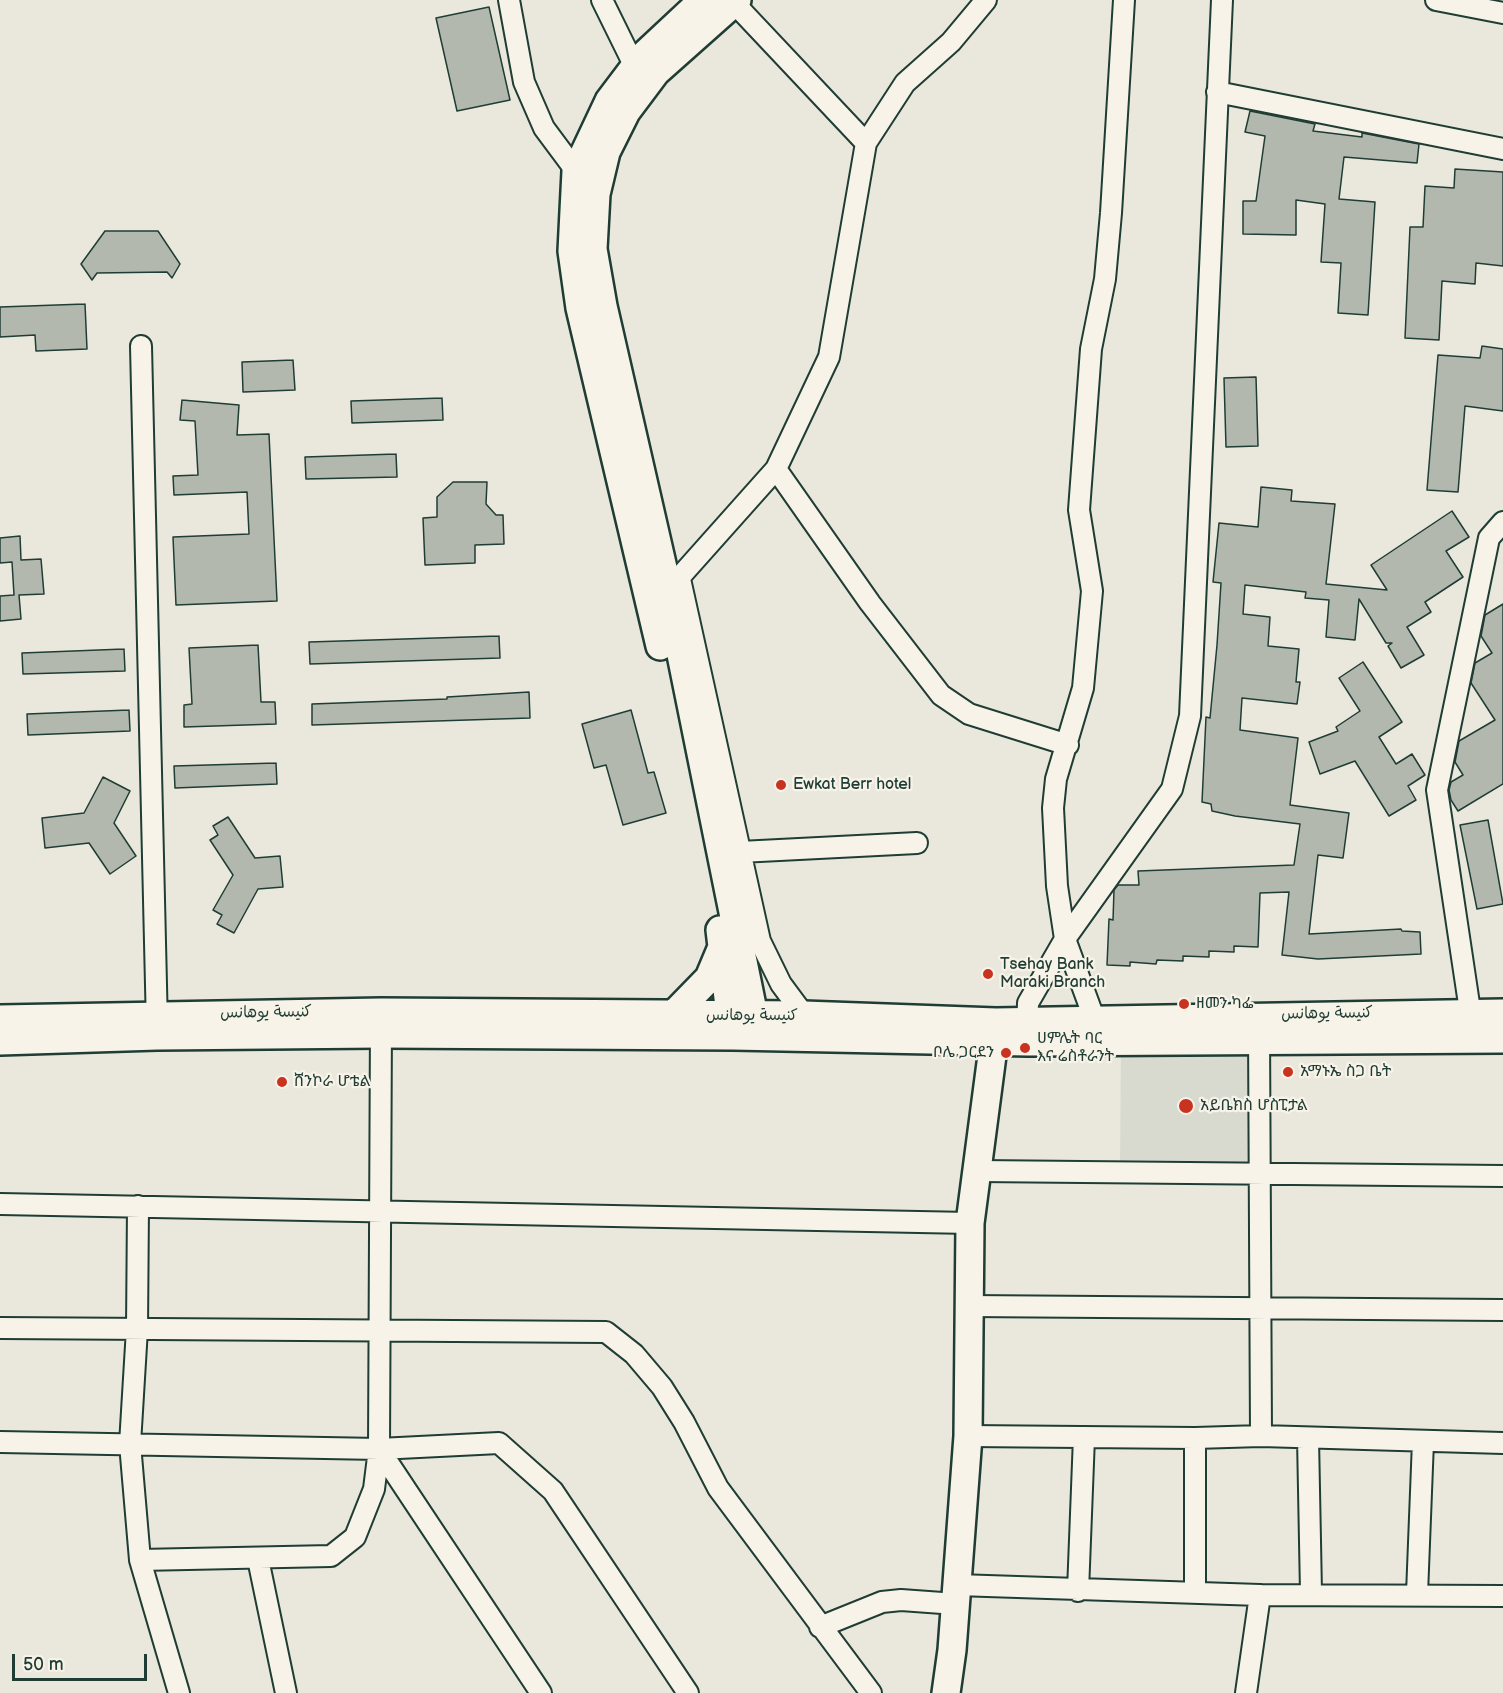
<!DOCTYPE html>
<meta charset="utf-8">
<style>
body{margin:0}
#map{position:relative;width:1503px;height:1693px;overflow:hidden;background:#eae8dd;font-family:"Balsamiq Sans",sans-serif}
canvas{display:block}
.scale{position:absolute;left:12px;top:1654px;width:135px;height:27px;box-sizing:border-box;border:3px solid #1f3d34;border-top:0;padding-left:8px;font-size:18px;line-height:21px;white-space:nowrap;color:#1f3d34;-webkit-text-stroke:4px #f7f3e8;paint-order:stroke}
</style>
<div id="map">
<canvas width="1503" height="1693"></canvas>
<div class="scale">50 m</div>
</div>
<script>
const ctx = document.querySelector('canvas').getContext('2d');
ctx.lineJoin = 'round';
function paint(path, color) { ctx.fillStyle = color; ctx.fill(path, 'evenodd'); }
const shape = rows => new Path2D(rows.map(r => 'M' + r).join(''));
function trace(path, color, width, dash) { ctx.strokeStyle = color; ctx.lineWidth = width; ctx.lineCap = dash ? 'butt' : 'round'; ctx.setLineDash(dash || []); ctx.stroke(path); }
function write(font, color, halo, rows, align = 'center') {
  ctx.font = font + ' "Balsamiq Sans","Playpen Sans Arabic","Noto Sans Ethiopic",sans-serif'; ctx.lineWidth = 4.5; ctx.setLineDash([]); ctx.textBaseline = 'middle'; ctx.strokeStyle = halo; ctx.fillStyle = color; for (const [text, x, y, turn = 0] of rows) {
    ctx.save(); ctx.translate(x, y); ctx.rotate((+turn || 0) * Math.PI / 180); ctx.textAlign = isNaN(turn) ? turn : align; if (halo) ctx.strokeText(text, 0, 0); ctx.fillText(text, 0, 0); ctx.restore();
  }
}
paint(shape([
 [1121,1046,1251,1047,1250,1166,1120,1165]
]), '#d9dacf');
const building = shape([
 [489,7,510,100,457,111,436,18,489,7],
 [1250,111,1315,124,1313,131,1362,137,1362,133,1419,144,1417,163,1344,157,1339,199,1375,202,1368,315,1338,313,1341,263,1321,262,1325,204,1296,200,1296,235,1243,234,1243,201,1256,201,1265,136,1245,132,1250,111],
 [1455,169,1503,172,1503,266,1476,263,1475,284,1442,281,1439,340,1405,338,1410,227,1423,227,1425,186,1454,188,1455,169],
 [105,231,158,231,180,264,172,278,167,272,97,273,92,280,81,264,105,231],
 [85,304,87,349,36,351,35,335,0,337,0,307,85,304],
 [1482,346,1503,349,1503,411,1465,406,1458,492,1427,490,1438,355,1480,358,1482,346],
 [293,360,295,390,243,392,242,362,293,360],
 [1256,377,1258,446,1226,447,1224,378,1256,377],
 [442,398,443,420,352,423,351,401,442,398],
 [182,400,239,405,237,435,269,434,277,601,176,605,173,537,249,534,247,492,174,495,173,476,198,475,195,421,180,420,182,400],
 [396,454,397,477,306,479,305,457,396,454],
 [453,482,487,482,486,504,496,515,503,515,504,544,475,545,475,563,425,565,423,518,437,517,437,497,453,482],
 [1261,487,1292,490,1291,501,1335,504,1326,584,1387,590,1371,565,1452,511,1469,537,1446,551,1463,577,1425,602,1431,612,1407,627,1424,655,1401,668,1388,646,1392,643,1386,643,1359,599,1355,640,1326,637,1329,600,1305,598,1306,592,1245,585,1243,614,1270,617,1268,646,1299,649,1296,682,1300,682,1297,704,1242,698,1240,730,1298,738,1290,805,1349,813,1343,858,1318,855,1309,934,1401,929,1402,931,1420,932,1421,954,1318,959,1282,955,1289,892,1260,893,1258,947,1234,946,1234,952,1209,951,1209,957,1183,956,1183,961,1157,960,1156,964,1130,962,1130,966,1107,965,1109,919,1113,920,1114,890,1118,885,1139,885,1138,871,1294,865,1300,824,1235,816,1212,811,1211,804,1202,802,1206,717,1210,718,1217,645,1221,583,1213,582,1219,523,1258,527,1261,487],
 [20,536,21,560,41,559,44,594,19,595,21,619,0,621,0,596,14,595,12,562,0,563,0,538,20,536],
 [1503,604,1503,784,1458,811,1451,800,1449,790,1451,782,1463,775,1455,762,1459,741,1495,720,1471,683,1475,663,1492,653,1481,636,1485,615,1503,604],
 [499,636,500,658,310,664,309,642,499,636],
 [258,645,261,702,275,702,276,724,184,727,184,705,192,704,189,648,258,645],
 [124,649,125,671,23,674,22,653,124,649],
 [1363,662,1402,722,1379,737,1396,764,1412,754,1425,775,1408,786,1416,800,1389,816,1355,761,1320,774,1309,742,1338,731,1336,727,1360,711,1339,678,1363,662],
 [529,692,530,718,312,725,312,704,447,699,447,697,529,692],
 [129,710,130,731,28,735,27,714,129,710],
 [631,710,648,773,654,772,666,813,623,825,606,765,594,768,582,724,631,710],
 [276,763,277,784,175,788,174,766,276,763],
 [103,777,130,791,114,823,136,856,110,874,89,843,45,848,42,818,84,813,103,777],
 [228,817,255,858,280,856,283,887,258,889,234,933,217,924,222,915,213,910,233,875,210,840,218,835,213,826,228,817],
 [1488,820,1503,904,1477,909,1460,825,1488,820]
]);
paint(building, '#b2b8ae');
trace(building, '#1f3d34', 1.5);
const street = shape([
 [509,0,524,82,544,128,576,171],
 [602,0,635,67],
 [1436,0,1503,13],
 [734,3,866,143],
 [1217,92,1503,149],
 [141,346,157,1027],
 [776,469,870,603,941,695,969,714,1068,745],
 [680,579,760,941,781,984,804,1015],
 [661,598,776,469,829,357,866,143,905,83,951,42,986,0],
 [740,852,917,843],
 [1065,939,1172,789,1190,716,1222,0],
 [1065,939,1057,886,1053,808,1056,779,1083,688,1092,591,1079,510,1091,349,1105,279,1111,213,1124,0],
 [1472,1024,1437,790,1489,538,1503,522],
 [1259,1028,1261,1436],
 [1027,1032,1028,1003,1065,939,1094,1018,1094,1032],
 [978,1171,1503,1176],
 [0,1204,970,1223],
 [138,1206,137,1329,130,1444,140,1560,179,1693],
 [968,1306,1503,1310],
 [0,1328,606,1332,634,1354,662,1387,684,1422,718,1488,871,1693],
 [968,1436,1195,1438,1261,1436,1503,1443],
 [1308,1438,1311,1593],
 [0,1442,379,1449,499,1443,553,1491,688,1693],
 [379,1449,541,1693],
 [258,1559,286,1693],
 [140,1560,331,1556,355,1537,374,1489,379,1449,381,1021],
 [957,1585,1260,1595,1503,1596],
 [1078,1591,1084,1437],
 [1195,1592,1195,1438],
 [1417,1594,1423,1441],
 [820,1627,882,1602,901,1600,956,1604],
 [1246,1693,1260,1595]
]);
const secondary = shape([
 [737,0,656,72,626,112,606,152,596,194,593,249,603,306,668,590,754,1016,755,1033],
 [660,646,580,308,572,251,576,171,609,101,643,56,703,0],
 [720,930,732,1032],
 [672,1016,709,978,722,947],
 [0,1019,381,1012,804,1015,996,1022,1503,1013],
 [0,1041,157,1036,381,1034,733,1036,1028,1042,1503,1039],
 [946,1693,952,1650,968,1436,970,1223,996,1025]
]);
trace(street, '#1f3d34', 24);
trace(secondary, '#1f3d34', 32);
trace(street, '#f7f3e8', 20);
trace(secondary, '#f7f3e8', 27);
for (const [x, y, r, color] of [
 [781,785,6,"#c8321e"],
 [988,974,6,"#c8321e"],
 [1184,1004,6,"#c8321e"],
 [1025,1048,6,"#c8321e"],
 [1006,1053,6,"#c8321e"],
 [1288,1072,6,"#c8321e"],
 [282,1082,6,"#c8321e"],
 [1186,1106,8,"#c8321e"]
]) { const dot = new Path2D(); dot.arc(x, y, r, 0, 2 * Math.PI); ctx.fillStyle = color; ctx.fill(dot); trace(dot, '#f7f3e8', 2); }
write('16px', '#1f3d34', '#f7f3e8', [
 ["Ewkat Berr hotel",793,785],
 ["Tsehay Bank",1000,965],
 ["Maraki Branch",1000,983],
 ["ዘመን ካፌ",1196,1004],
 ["ሀምሌት ባር",1037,1039],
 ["እና ሬስቶራንት",1037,1057],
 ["ቦሌ ጋርደን",994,1053,"right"],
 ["አማኑኤ ስጋ ቤት",1300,1072],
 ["ሸንኮራ ሆቴል",294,1082],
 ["አይቤክስ ሆስፒታል",1200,1106]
], 'left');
write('16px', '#1f3d34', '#f7f3e8', [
 ["كنيسة يوهانس",266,1013,-1],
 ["كنيسة يوهانس",1327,1014,-1],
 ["كنيسة يوهانس",752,1016]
]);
</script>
